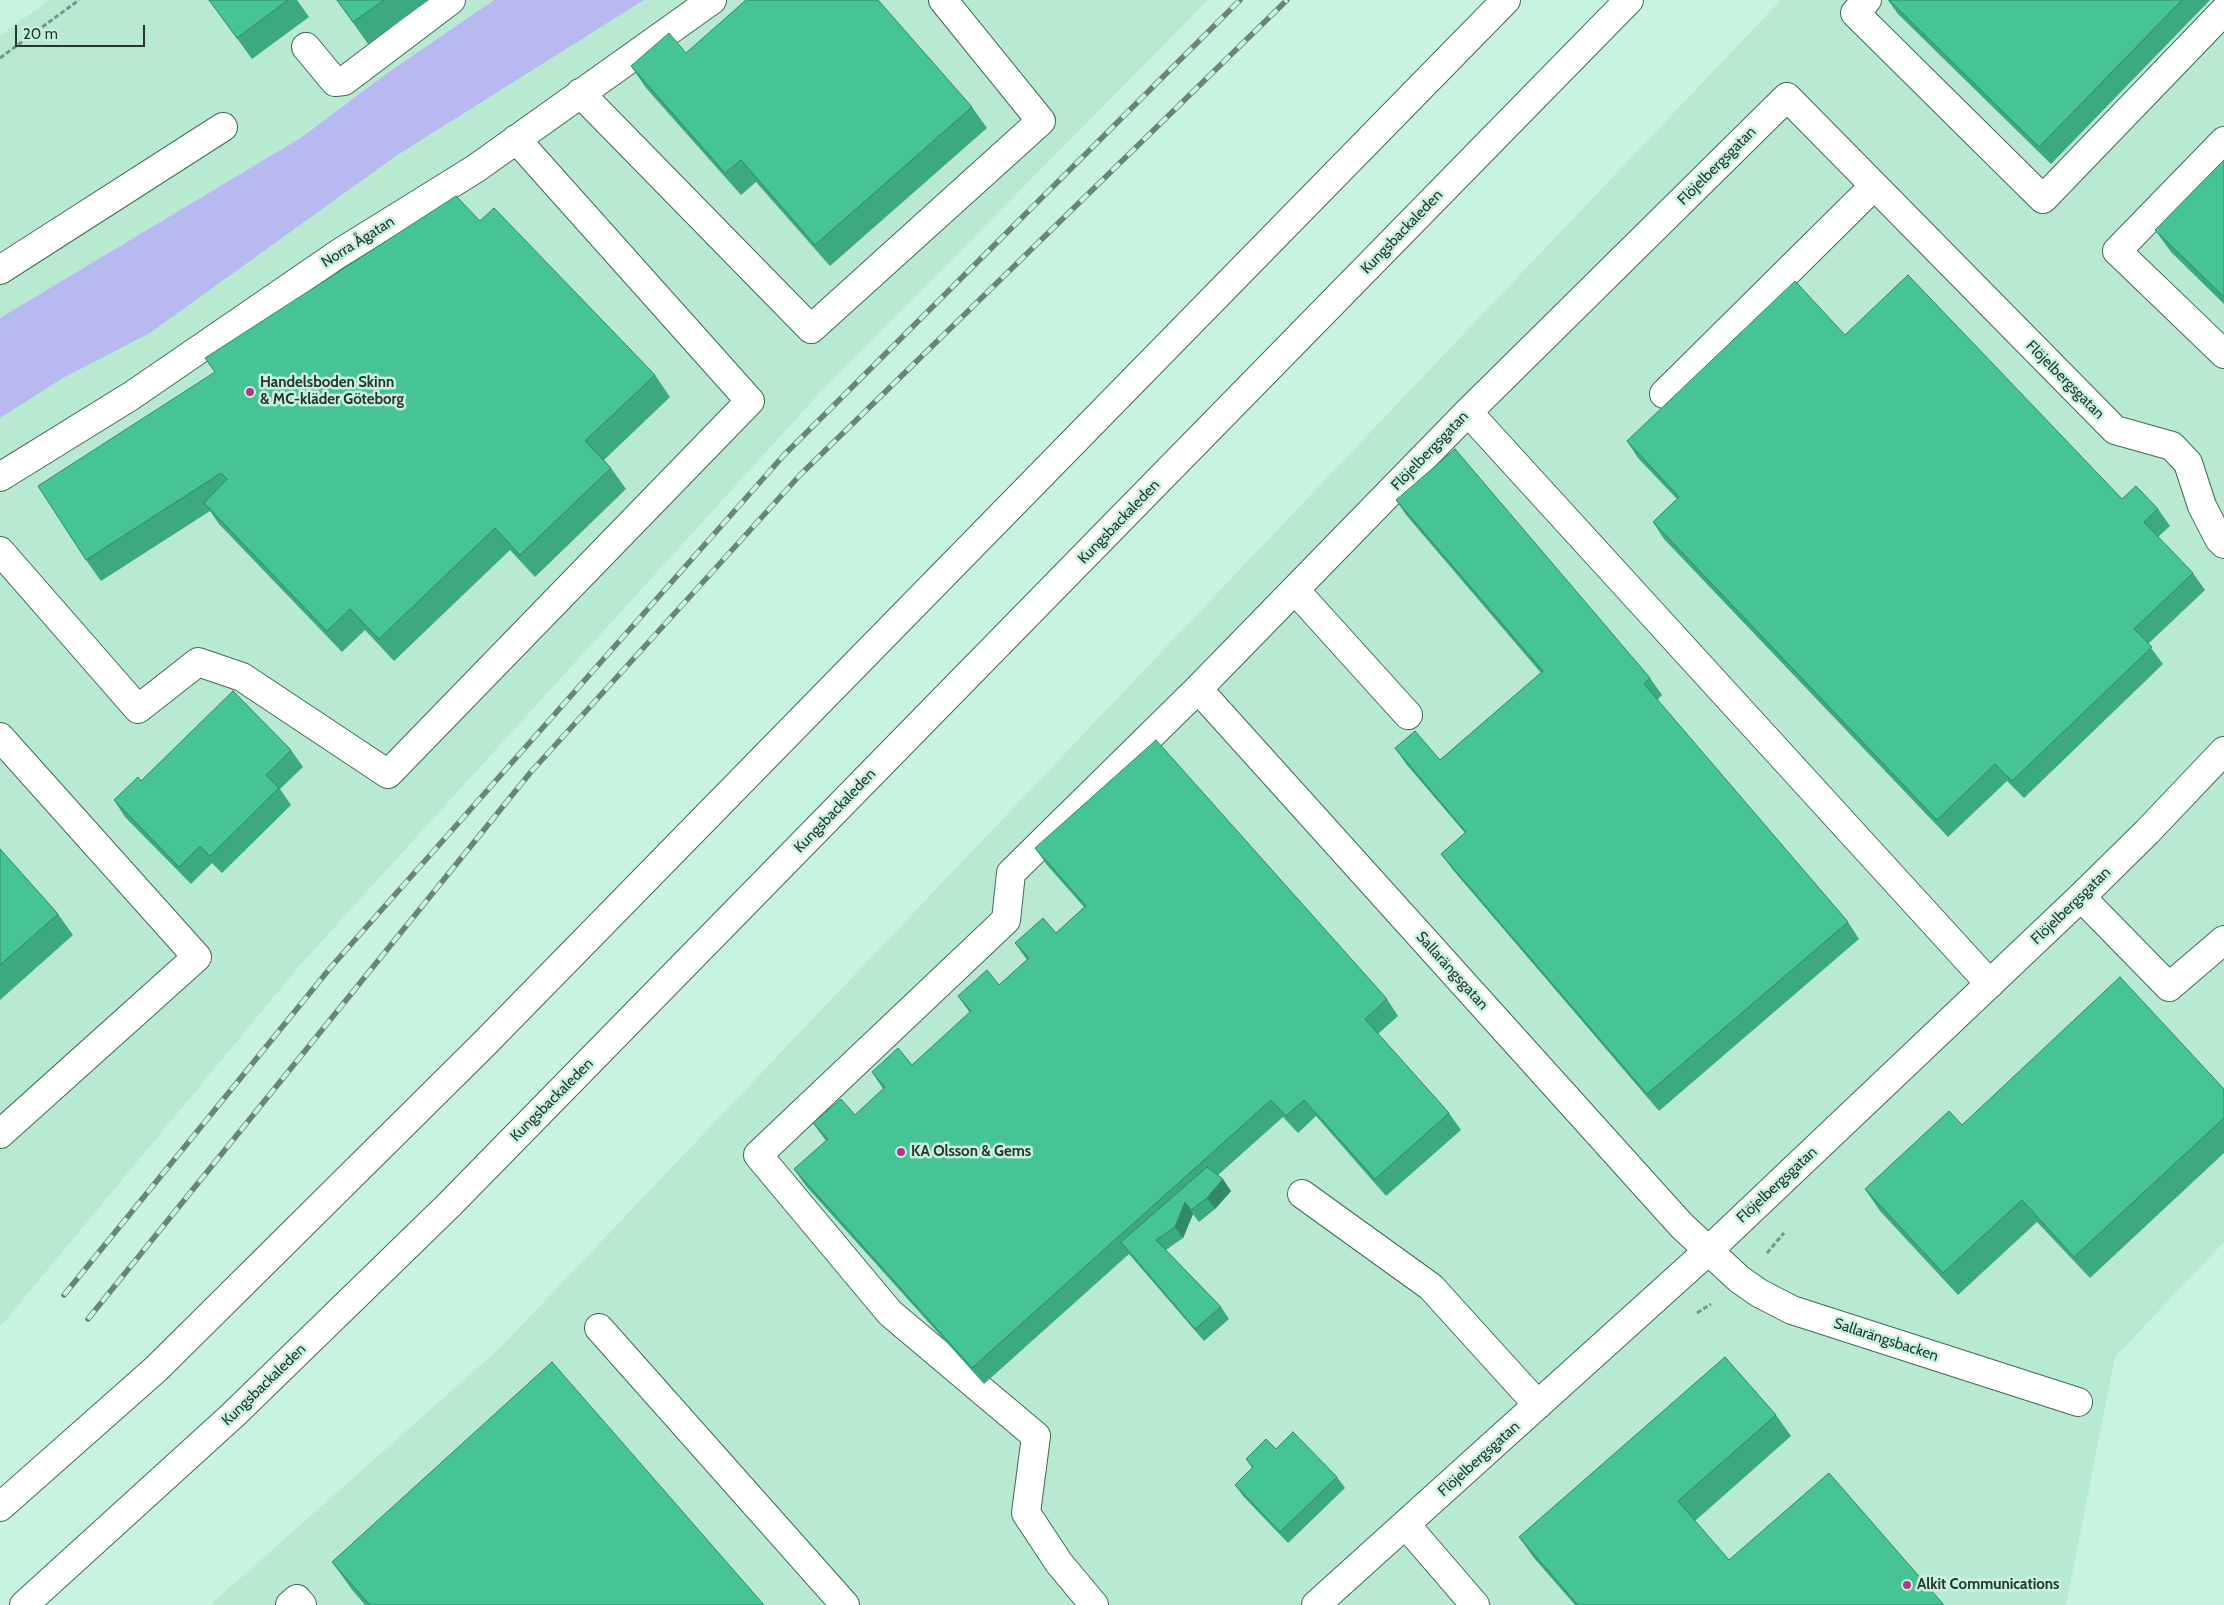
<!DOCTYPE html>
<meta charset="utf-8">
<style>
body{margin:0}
#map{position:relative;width:2224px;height:1605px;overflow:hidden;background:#c8f3de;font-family:Cabin,sans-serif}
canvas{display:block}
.scale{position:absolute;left:15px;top:25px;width:130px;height:22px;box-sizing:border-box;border:2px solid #26362e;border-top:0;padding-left:6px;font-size:15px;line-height:18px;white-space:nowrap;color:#26362e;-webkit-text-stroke:4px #c8f3de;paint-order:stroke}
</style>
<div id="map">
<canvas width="2224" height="1605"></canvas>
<div class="scale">20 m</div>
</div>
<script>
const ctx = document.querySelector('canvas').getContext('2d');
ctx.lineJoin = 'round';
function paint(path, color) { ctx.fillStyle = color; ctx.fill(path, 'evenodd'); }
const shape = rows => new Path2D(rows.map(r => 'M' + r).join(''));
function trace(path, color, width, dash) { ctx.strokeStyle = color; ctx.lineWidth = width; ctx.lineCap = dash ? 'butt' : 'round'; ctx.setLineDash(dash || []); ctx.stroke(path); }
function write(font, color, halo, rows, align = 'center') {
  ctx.font = font + ' Cabin,sans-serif'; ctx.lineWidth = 5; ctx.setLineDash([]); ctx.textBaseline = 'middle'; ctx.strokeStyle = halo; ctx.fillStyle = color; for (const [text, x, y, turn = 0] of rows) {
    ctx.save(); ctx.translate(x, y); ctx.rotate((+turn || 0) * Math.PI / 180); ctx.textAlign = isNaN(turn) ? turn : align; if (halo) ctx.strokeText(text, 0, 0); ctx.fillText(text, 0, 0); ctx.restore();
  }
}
paint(shape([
 [49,0,494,0,386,74,302,137,0,318,0,36],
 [644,0,1208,0,816,397,301,964,0,1327,0,418,63,378,150,333,396,156],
 [1781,0,2224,0,2224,1242,2115,1357,2066,1605,210,1605,501,1347]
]), '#b7ead1');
paint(shape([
 [494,0,644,0,396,156,150,333,63,378,0,418,0,318,302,137,386,74]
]), '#b8b9f1');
const minor = shape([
 [1867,0,1855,13,2043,199,2224,11],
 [306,47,335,82,344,81,451,0],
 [580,93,811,329,1041,121,943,0],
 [2224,141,2117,251,2224,354],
 [0,270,223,127],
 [1664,394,1874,186],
 [1468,412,1990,984],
 [0,477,131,396,338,254,475,169,712,0],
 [0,551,138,709,198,662,242,677,388,774,750,401,516,139],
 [1295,590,1408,715],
 [1198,689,1682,1226,1739,1279,1759,1293,1792,1310,2078,1402],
 [0,737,197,957,0,1134],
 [2081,897,2169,987,2224,940],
 [1302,1194,1431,1287,1538,1405],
 [599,1328,845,1605],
 [1406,1525,1475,1605],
 [290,1605,297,1599,302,1605],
 [1094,1605,1059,1563,1026,1513,1036,1436,890,1313,758,1155,1006,920,1011,873,1198,689,1468,412,1787,97,2115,430,2172,446,2188,463,2202,506,2219,539,2224,544],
 [1316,1605,1709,1250,2081,897,2147,832,2224,751]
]);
const highway = shape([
 [0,1507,156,1369,484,1044,1506,0],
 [24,1605,233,1415,449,1205,1629,0]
]);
trace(minor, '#436957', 30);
trace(highway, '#436957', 30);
trace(shape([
 [0,58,79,0],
 [1767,1253,1784,1233],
 [1697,1313,1711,1304]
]), '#779486', 3, [5, 2.5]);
trace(minor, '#fff', 28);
trace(highway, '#fff', 28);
const rail = shape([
 [64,1295,331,967,784,455,1240,0],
 [88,1319,530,773,800,475,1287,0]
]);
trace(rail, '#6a8578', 5.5);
trace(rail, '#c8f3de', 4, [11]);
paint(shape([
 [209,0,297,0,309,17,252,59],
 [337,0,429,0,368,44],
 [1888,0,2210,0,2051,164,1898,14],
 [686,53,972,107,987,128,830,266,756,182,741,195,646,88,631,66],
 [2224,160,2224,304,2171,252,2155,230],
 [480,221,655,375,670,397,604,460,611,468,626,489,535,577,510,550,394,661,365,630,342,652,219,524,210,511,101,581,86,560],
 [1845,335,2122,499,2158,509,2170,526,2158,537,2193,573,2205,590,2148,644,2163,664,2024,798,2007,781,1948,837,1664,539,1653,522,1677,499,1638,458,1627,441],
 [1396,500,1650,678,1662,695,1657,700,1848,922,1859,939,1659,1111,1453,870,1441,854,1465,833,1407,765,1395,748,1440,760,1541,673,1407,516],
 [291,750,303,767,280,789,291,805,222,873,212,863,191,884,125,817,114,800,141,781],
 [1035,848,1387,999,1398,1016,1378,1034,1449,1113,1461,1130,1386,1196,1316,1116,1298,1133,1283,1117,1218,1175,1231,1191,1215,1209,1199,1222,1193,1214,1183,1238,1166,1250,1221,1307,1229,1319,1204,1341,1129,1254,984,1384,806,1186,794,1169,826,1141,813,1123,855,1115,883,1089,872,1072,912,1065,970,1013,958,996,999,985,1027,960,1015,943,1056,933,1084,907,1047,865],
 [0,849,58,914,73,935,0,1000],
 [2224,1089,2224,1153,2090,1278,2037,1222,1958,1295,1880,1211,1865,1189,1962,1125],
 [1776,1415,1791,1436,1695,1521,1729,1560,1944,1605,1575,1605,1534,1558,1519,1537],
 [1276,1449,1337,1477,1345,1488,1288,1543,1243,1496,1235,1485,1252,1468,1246,1459],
 [332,1562,764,1605,365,1605,353,1591]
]), '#3da97e');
paint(shape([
 [1223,1179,1231,1191,1215,1209,1207,1198],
 [1185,1202,1193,1214,1183,1238,1175,1227]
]), '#328967');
const building = shape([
 [209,0,288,0,237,38,209,0],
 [337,0,384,0,353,22,337,0],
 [746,0,878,0,972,107,815,245,741,160,725,173,631,66,669,33,686,53,746,0],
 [1889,0,2182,0,2039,147,1889,0],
 [2224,160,2224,297,2155,230,2224,160],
 [456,196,480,221,494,208,655,375,585,441,611,468,520,555,495,528,379,639,350,609,327,631,204,503,227,479,221,473,86,560,38,486,215,372,205,358,456,196],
 [1908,275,2122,499,2136,486,2158,509,2144,522,2193,573,2134,629,2152,647,2012,781,1995,764,1937,820,1653,522,1679,497,1627,441,1795,281,1845,335,1908,275],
 [1455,449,1650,678,1644,684,1848,922,1647,1094,1441,854,1466,832,1395,748,1415,731,1440,760,1543,671,1396,500,1455,449],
 [233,691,291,750,266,775,279,788,210,856,200,846,179,867,114,800,138,777,141,781,233,691],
 [1156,740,1387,999,1365,1019,1449,1113,1375,1179,1304,1100,1286,1116,1271,1100,972,1368,794,1169,828,1139,813,1123,841,1099,855,1115,885,1087,872,1072,898,1048,912,1065,971,1011,958,996,987,970,999,985,1029,958,1015,943,1043,918,1056,933,1086,906,1035,848,1156,740],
 [0,849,58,914,0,965,0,849],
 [2120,977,2224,1089,2224,1118,2074,1257,2022,1200,1943,1273,1865,1189,1949,1111,1962,1125,2120,977],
 [1207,1167,1223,1179,1207,1198,1191,1210,1185,1202,1175,1227,1156,1240,1221,1307,1195,1329,1121,1242,1207,1167],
 [1725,1357,1776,1415,1678,1501,1729,1560,1829,1473,1944,1605,1578,1605,1519,1537,1725,1357],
 [552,1362,764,1605,370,1605,332,1562,552,1362],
 [1293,1432,1337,1477,1280,1532,1235,1485,1253,1467,1246,1459,1266,1439,1276,1449,1293,1432]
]);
paint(building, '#47c493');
trace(building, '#328967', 1);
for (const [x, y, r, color] of [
 [250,392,5,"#b23789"],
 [901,1152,5,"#b23789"],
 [1907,1585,5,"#b23789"]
]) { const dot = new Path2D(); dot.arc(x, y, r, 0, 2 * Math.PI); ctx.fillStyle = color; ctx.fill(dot); trace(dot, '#c8f3de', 2); }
write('15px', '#26362e', '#c8f3de', [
 ["Flöjelbergsgatan",1717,166,-45],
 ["Kungsbackaleden",1402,232,-46],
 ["Norra Ågatan",358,242,-32],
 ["Flöjelbergsgatan",2065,380,45],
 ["Flöjelbergsgatan",1430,451,-46],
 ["Kungsbackaleden",1119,522,-46],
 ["Kungsbackaleden",835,811,-46],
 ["Flöjelbergsgatan",2071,906,-44],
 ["Sallarängsgatan",1452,971,48],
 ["Kungsbackaleden",552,1100,-45],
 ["Flöjelbergsgatan",1777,1185,-43],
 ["Sallarängsbacken",1886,1340,18],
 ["Kungsbackaleden",264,1385,-44],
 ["Flöjelbergsgatan",1479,1459,-42]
]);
write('bold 15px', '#26362e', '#c8f3de', [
 ["Handelsboden Skinn",260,383],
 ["& MC-kläder Göteborg",260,400],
 ["KA Olsson & Gems",911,1152],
 ["Alkit Communications",1917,1585]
], 'left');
</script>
